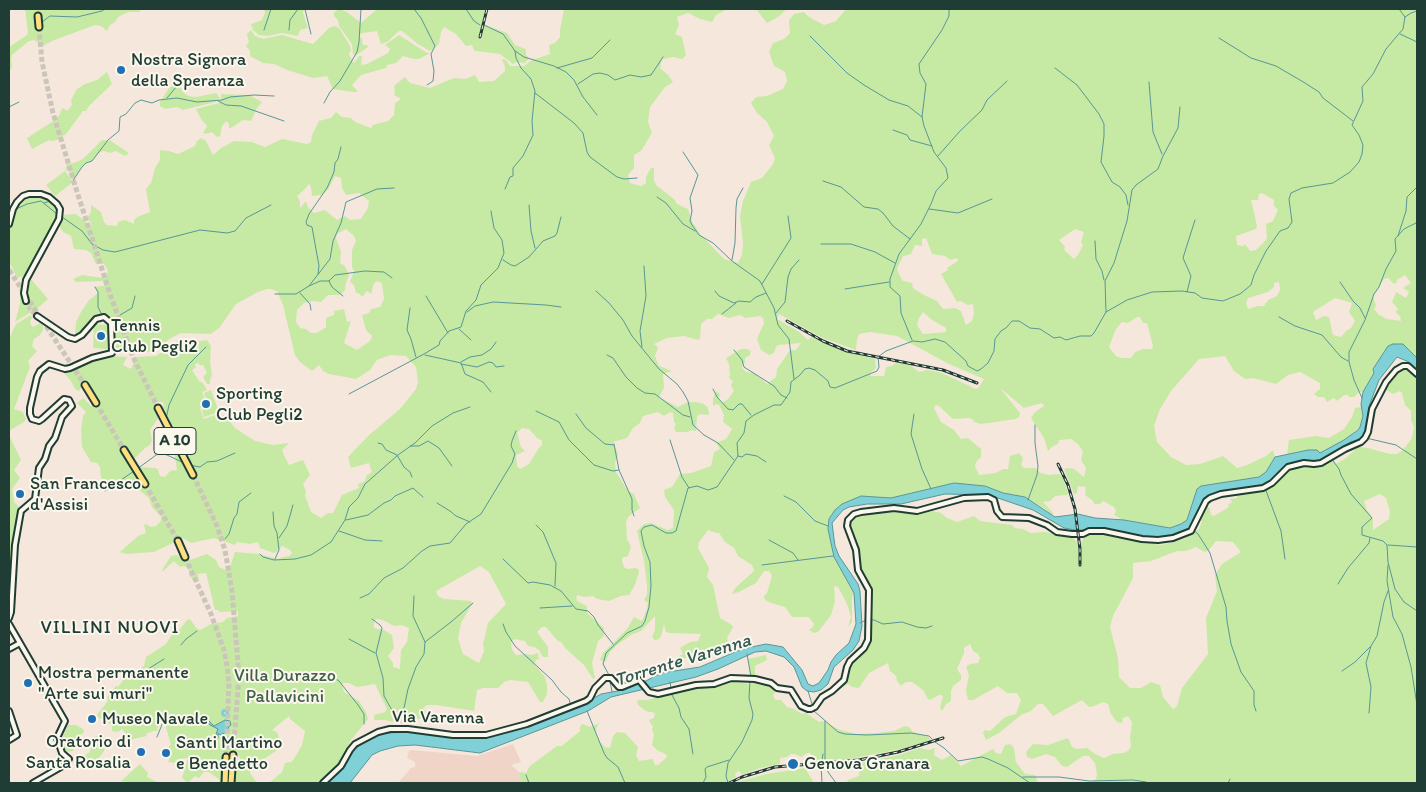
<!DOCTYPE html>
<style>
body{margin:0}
#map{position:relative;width:1426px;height:792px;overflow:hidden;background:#f6e7dc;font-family:Itim,sans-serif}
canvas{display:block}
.frame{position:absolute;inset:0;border:10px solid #1f3d34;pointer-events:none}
</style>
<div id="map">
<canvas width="1426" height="792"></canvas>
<div class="frame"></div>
</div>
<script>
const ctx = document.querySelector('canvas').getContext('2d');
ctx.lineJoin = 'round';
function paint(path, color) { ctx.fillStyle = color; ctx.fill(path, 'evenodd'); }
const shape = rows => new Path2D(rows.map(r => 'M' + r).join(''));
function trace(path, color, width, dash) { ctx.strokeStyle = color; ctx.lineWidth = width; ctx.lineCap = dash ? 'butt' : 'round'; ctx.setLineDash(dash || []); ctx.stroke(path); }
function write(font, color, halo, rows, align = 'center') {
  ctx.font = font + ' Itim,sans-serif'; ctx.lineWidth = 4; ctx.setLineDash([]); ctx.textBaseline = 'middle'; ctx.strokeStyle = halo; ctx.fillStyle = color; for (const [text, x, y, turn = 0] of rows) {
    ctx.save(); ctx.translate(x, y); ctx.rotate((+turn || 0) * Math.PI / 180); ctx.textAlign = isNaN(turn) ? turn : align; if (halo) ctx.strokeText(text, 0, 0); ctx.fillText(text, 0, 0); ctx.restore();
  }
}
paint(shape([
 [395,710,405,710,410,716,409,724,393,722],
 [513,744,521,762,511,765,519,772,521,783,398,783,411,768,415,767,415,762,407,758,409,751,411,750,477,756]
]), '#f0d4c8');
paint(shape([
 [25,9,141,9,139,12,128,12,118,17,115,22,109,26,107,31,101,26,95,25,52,41,43,46,34,40,29,41,12,55,11,59,12,67,9,72,9,47,27,35,28,32],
 [264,9,304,9,303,13,308,28,300,30,298,36,282,33,268,36,259,35,253,30,251,24,262,20,265,13],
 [340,9,347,12,361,23,377,9,485,9,479,39,481,39,484,24,488,26,507,33,515,45,526,49,526,55,529,58,525,63,517,62,513,64,500,54,476,51,474,50,472,45,466,46,456,34,444,27,441,32,439,44,430,51,418,44,402,31,399,31,387,42,381,44,377,31,363,33,359,35,362,39,363,45,367,45,368,47,355,56,353,54,352,44,339,26,338,20,334,16,334,12],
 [564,9,728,9,716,15,712,22,700,19,688,13,677,17,679,25,675,34,682,37,686,55,682,59,673,57,662,59,660,68,668,75,673,82,665,87,650,107,648,122,652,133,641,151,634,155,634,168,628,175,630,183,641,186,646,183,646,177,651,168,654,168,654,181,657,186,674,199,677,204,688,209,693,224,695,226,700,234,724,259,738,263,742,255,743,244,740,216,743,201,751,182,762,178,773,164,775,158,769,145,774,136,767,122,757,113,751,103,756,97,767,96,783,89,787,81,785,72,774,66,769,52,773,43,784,39,790,33,789,20,794,14,804,12,809,17,824,25,836,21,846,9,1417,9,1417,358,1403,344,1393,344,1388,346,1373,369,1374,373,1363,392,1359,392,1354,397,1349,397,1348,395,1344,395,1337,401,1334,398,1327,402,1324,397,1318,397,1314,394,1320,389,1320,383,1300,372,1288,375,1276,384,1253,378,1245,379,1234,371,1225,356,1199,359,1171,391,1160,409,1154,426,1157,442,1171,457,1186,465,1200,464,1223,456,1237,468,1247,465,1266,456,1273,450,1275,457,1266,472,1260,477,1201,486,1197,489,1187,520,1181,524,1170,528,1124,520,1118,521,1120,518,1114,515,1116,511,1114,507,1103,501,1100,504,1094,504,1093,501,1085,495,1086,487,1078,486,1077,493,1074,494,1064,469,1069,468,1074,469,1084,477,1086,468,1081,460,1083,451,1078,444,1071,439,1059,440,1058,444,1053,446,1048,451,1044,438,1031,418,1035,412,1044,406,1042,403,1024,408,1000,388,1020,413,1019,417,1016,419,981,424,974,422,972,419,968,418,953,419,939,406,936,405,934,408,941,422,954,430,961,439,968,438,981,449,981,457,976,462,975,466,979,475,995,473,1003,469,1008,469,1010,456,1019,453,1023,458,1021,465,1024,468,1035,468,1041,473,1049,475,1059,474,1063,478,1068,493,1067,495,1055,496,1050,501,1043,502,1053,513,1052,515,1044,508,1025,497,1003,493,985,486,954,483,891,498,861,496,842,504,835,510,829,519,828,529,834,557,854,593,852,597,852,622,848,627,851,617,847,604,838,587,834,586,835,602,831,615,818,632,814,633,809,630,813,627,814,624,809,617,792,617,785,607,771,603,765,600,764,596,767,593,772,576,769,571,764,571,756,583,739,592,732,594,735,588,754,571,752,565,738,556,734,548,725,542,719,533,716,533,708,530,699,542,698,548,709,568,707,577,713,585,720,618,732,625,733,627,727,638,729,645,710,651,704,651,698,657,685,658,679,661,675,658,683,654,680,648,690,642,698,641,701,634,670,633,666,632,664,624,661,636,659,639,655,640,652,637,655,630,655,616,641,631,631,635,618,644,610,652,605,662,600,660,603,653,627,629,634,617,642,621,647,609,648,603,644,600,647,595,647,586,644,561,637,531,644,524,651,523,668,530,673,528,674,510,665,497,664,490,672,487,680,474,691,473,711,466,714,452,720,449,716,443,726,439,732,429,723,422,724,415,719,405,716,404,713,406,713,398,716,392,717,391,720,394,719,398,722,403,728,399,734,391,731,386,733,381,729,378,730,375,729,364,726,358,741,349,747,349,751,351,750,355,745,358,745,362,742,366,742,368,746,372,754,373,767,384,776,377,777,369,790,350,796,350,801,343,778,345,776,347,774,353,769,355,761,350,757,339,764,323,763,318,760,316,745,318,740,315,729,318,718,314,712,319,707,319,701,324,700,339,698,340,684,336,667,338,654,344,658,347,655,356,659,366,672,371,663,374,664,388,659,397,660,398,678,407,688,402,695,402,704,404,708,408,709,414,708,415,700,414,697,416,696,431,691,430,688,432,676,432,674,429,676,424,674,422,673,413,670,412,664,416,658,412,643,416,640,423,633,428,627,438,613,442,618,454,615,463,616,472,628,491,634,494,640,508,628,517,626,523,627,539,631,547,628,556,622,558,622,561,624,567,627,569,635,568,638,569,639,572,635,585,629,595,621,596,609,601,597,599,593,596,584,597,578,595,576,597,577,601,587,606,587,613,604,628,604,636,598,641,592,663,595,678,593,679,584,665,565,648,562,643,557,640,546,627,542,627,537,632,548,647,548,657,543,657,539,650,534,647,528,646,525,641,514,639,511,642,512,650,516,655,525,654,531,655,538,653,539,659,536,660,534,664,545,677,547,685,547,694,543,702,540,702,528,682,510,680,504,682,498,688,483,688,477,690,474,711,436,705,427,705,423,708,430,717,416,719,416,717,410,718,410,715,405,710,396,710,393,722,385,720,374,720,374,715,385,712,387,709,375,684,357,687,349,683,343,683,342,685,344,692,359,701,366,712,368,719,351,740,337,768,321,783,269,783,282,772,285,763,291,762,294,759,302,745,305,731,290,719,289,716,272,730,277,732,280,740,280,746,276,751,250,768,250,773,257,783,234,783,234,775,240,758,238,753,221,755,222,783,218,783,220,780,209,772,204,772,199,778,195,776,188,783,182,778,188,758,178,759,174,763,168,762,170,757,169,746,171,745,165,723,158,726,157,731,153,731,146,734,147,736,133,739,132,741,122,729,118,732,112,731,112,725,96,716,108,701,107,697,116,686,118,687,127,675,144,666,146,657,166,644,171,636,176,631,180,629,187,620,190,619,197,629,200,630,211,624,223,622,227,618,238,616,238,611,219,612,219,610,215,610,206,573,198,574,199,581,197,582,189,576,189,569,184,566,180,567,174,561,163,571,162,570,171,556,177,555,181,558,188,558,190,560,207,554,216,560,219,567,226,570,229,570,235,552,259,554,278,559,283,557,289,556,292,553,290,550,282,546,277,552,274,553,260,548,258,542,250,544,237,542,235,545,214,538,191,543,183,538,154,552,126,554,120,552,138,536,146,533,144,525,146,524,151,527,156,526,161,521,161,517,152,507,149,498,138,489,132,488,121,482,112,484,101,478,100,467,97,463,91,462,82,447,81,429,83,416,86,412,77,403,83,398,91,406,99,401,87,382,84,383,79,391,76,390,70,380,62,371,70,371,93,360,111,356,127,357,123,365,131,369,136,357,156,356,179,340,198,340,198,354,199,341,207,340,211,346,210,361,212,375,210,380,210,384,207,384,203,377,207,373,203,365,200,365,198,363,195,364,196,367,192,370,199,381,203,383,207,390,202,392,205,399,200,409,204,419,220,413,221,416,224,415,225,418,227,418,235,428,255,441,273,445,288,443,288,444,282,450,284,455,289,465,303,460,310,475,303,484,306,492,305,495,311,512,321,518,328,513,333,513,342,495,359,488,358,484,365,481,366,476,372,472,369,463,351,468,348,457,368,436,400,409,416,389,418,382,416,367,406,356,390,355,377,360,370,370,356,379,329,374,323,371,319,365,312,371,300,362,295,355,283,305,277,291,271,289,267,289,258,292,236,304,220,327,211,334,181,333,171,338,153,352,116,351,114,346,114,323,112,319,103,314,94,317,77,336,75,337,76,322,81,312,89,300,98,293,94,287,104,286,103,281,76,282,73,279,82,275,103,278,106,276,108,270,104,264,96,264,91,253,86,250,74,249,71,236,63,232,59,225,63,215,76,214,92,227,91,223,87,218,91,212,91,205,101,212,104,222,107,225,117,226,118,222,125,220,134,224,134,220,137,217,150,212,146,189,151,183,155,168,160,160,160,150,169,151,178,154,195,146,197,141,201,138,206,141,213,155,221,148,234,141,252,142,265,147,282,139,307,144,311,142,312,135,319,121,331,118,336,112,342,117,351,118,355,122,371,128,373,125,388,121,394,115,395,103,401,99,394,95,395,90,394,86,405,77,410,83,430,88,454,78,466,79,475,75,479,82,494,81,505,71,505,67,502,59,506,60,510,66,524,66,532,60,550,54,549,45,555,43,560,37,560,30],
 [335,176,341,178,342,188,346,195,359,193,369,201,368,208,361,219,350,220,345,216,337,220,325,210,314,213,308,207,306,201,300,208,300,201,297,196,304,190,309,184,311,187,312,196,322,195,329,188],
 [1262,193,1274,200,1274,206,1278,210,1273,221,1266,224,1267,238,1265,241,1256,250,1250,251,1245,244,1243,246,1237,245,1236,236,1256,229,1257,226,1251,200,1258,200,1259,194],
 [346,229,354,236,356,241,352,250,352,267,354,271,350,282,354,285,356,293,360,294,362,297,367,291,371,294,374,283,378,281,382,284,384,299,380,307,371,309,369,313,362,315,366,330,372,336,370,341,357,350,344,343,351,321,347,322,344,309,334,311,334,315,326,318,326,327,317,333,311,333,306,329,300,328,296,322,297,310,304,303,313,301,321,302,328,295,340,295,345,290,346,283,349,275,345,266,340,263,341,252,336,238,337,234],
 [1075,229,1084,232,1081,242,1083,245,1078,255,1074,259,1064,250,1065,247,1059,240],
 [926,238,932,254,945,256,950,260,957,258,958,261,947,268,948,270,941,274,957,302,960,301,968,305,973,304,974,314,972,321,966,325,961,311,955,308,943,309,937,301,924,295,913,288,912,283,903,281,899,274,897,269,903,256,911,254,915,245,922,246,922,239],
 [1405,275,1411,283,1403,288,1409,292,1406,298,1396,292,1392,302,1398,309,1395,312,1400,316,1401,321,1387,319,1379,315,1374,309,1376,305,1373,297,1384,279,1388,278,1394,284,1397,282,1397,280],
 [1279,282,1280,290,1277,296,1268,300,1264,306,1258,306,1248,309,1246,303,1248,298,1268,292,1274,287,1274,283],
 [1335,298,1352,303,1349,312,1355,321,1351,328,1346,331,1341,337,1333,335,1329,317,1324,316,1316,320,1313,312],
 [923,312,932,320,946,328,946,332,923,334,917,325,919,318],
 [779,314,823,338,856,350,857,339,859,334,870,332,897,336,949,364,984,379,979,387,976,389,942,373,928,370,919,372,910,365,896,363,892,366,886,367,884,376,871,376,869,374,876,368,875,359,844,351,811,337,808,340,799,332,777,319],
 [1137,317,1140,317,1143,323,1147,323,1153,346,1152,349,1143,349,1135,352,1131,358,1121,358,1116,356,1109,347,1116,329,1122,322,1128,323],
 [157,402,163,402,164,406,162,406,188,455,197,477,193,477,189,475,165,428,163,439,169,449,175,456,177,470,170,471,165,477,160,476,158,470,156,468,138,467,133,460,145,448,150,445,152,440,150,430,159,417,153,407],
 [522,428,529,429,538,439,542,440,542,445,538,449,529,464,520,469,517,466,516,455,525,451,521,447,517,433],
 [480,566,489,572,506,604,488,623,483,644,484,651,479,663,463,654,458,639,461,623,472,604,471,601,444,599,438,596,436,591],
 [377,619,383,620,394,626,402,625,409,628,407,642,401,650,400,669,393,667,393,663,388,656,394,648,392,635,384,630,374,628,374,621],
 [756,9,787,9,778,17,767,23],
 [335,26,339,28,349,44,351,50,349,54,353,62,354,63,359,56,362,56,361,65,367,64,388,53,390,49,385,45,399,35,427,53,430,53,419,59,414,59,403,56,396,63,387,65,386,68,361,75,352,85,358,92,353,92,333,89,327,76,313,78,287,70,274,64,263,63,250,56,250,51,246,46,249,42,247,34,251,30,255,36,263,39,282,35,313,44,329,28],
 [107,72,112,84,89,106,86,111,83,111,66,134,57,140,50,141,49,140,32,149,27,138,55,120,60,114,61,110,63,108,67,111,72,105,71,100,77,89,85,84,97,80],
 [178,82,183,92,188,96,196,97,216,93,220,98,215,102,183,110,177,107,165,109,160,106,160,102,169,88],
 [221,94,249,95,262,102,257,108,251,121,243,120,231,128,229,128,229,124,226,121,222,126,220,136,217,137,212,132,205,134,203,133,207,126,201,119,196,109,219,103,221,99],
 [102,140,111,141,129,153,125,156,116,151,110,153,104,151,100,152,92,161,87,162,82,167,74,179,74,182,69,174,69,171,66,170,65,171,73,182,55,196,46,185,65,171,67,164,74,163,83,159],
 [37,195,49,200,57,206,59,214,26,275,17,278,9,261,9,232,17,205,29,196],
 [30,278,48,299,39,307,15,322,20,304,20,285,23,284,22,294,24,302,29,301,27,290],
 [31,315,32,318,30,322,31,325,33,327,40,323,43,326,43,330,40,335,34,339,32,346,37,351,28,361,30,367,14,409,23,412,26,419,24,422,9,431,9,339,16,324],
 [94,324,108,325,107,349,93,348],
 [1410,362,1417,370,1417,783,1091,783,1096,779,1097,774,1095,763,1089,756,1083,756,1067,767,1062,766,1055,757,1046,754,1032,759,1027,757,1026,752,1033,744,1048,745,1068,738,1072,747,1077,749,1087,748,1095,754,1104,758,1113,754,1123,753,1128,751,1131,747,1130,738,1132,722,1128,716,1123,718,1122,723,1117,722,1111,714,1108,704,1103,702,1094,706,1089,707,1082,700,1053,716,1043,704,1038,704,1031,711,1021,715,999,733,986,740,983,733,984,731,985,730,990,731,1005,717,1016,714,1021,700,1017,693,1007,693,998,686,973,700,968,700,966,690,969,675,966,667,970,664,978,663,980,658,978,654,973,651,970,644,964,648,964,653,957,669,961,675,961,680,953,686,951,691,951,701,946,704,942,711,940,707,943,697,941,695,939,695,930,700,928,699,923,690,912,682,906,682,901,686,897,681,896,676,890,671,888,663,869,673,859,688,852,687,848,684,835,692,843,683,851,663,866,649,869,640,871,598,870,590,860,571,848,528,850,520,854,517,883,512,915,513,932,511,941,513,947,518,957,522,974,516,980,521,1012,525,1015,528,1023,529,1031,533,1044,532,1072,536,1078,544,1082,542,1084,537,1090,533,1113,534,1161,545,1184,539,1199,529,1202,521,1200,520,1206,505,1210,509,1211,515,1214,516,1229,507,1228,505,1232,502,1230,499,1237,498,1237,495,1262,491,1276,482,1287,470,1305,465,1323,464,1333,458,1336,464,1346,458,1358,447,1368,448,1390,454,1397,454,1403,450,1412,438,1414,427,1411,420,1411,411,1405,405,1402,393,1400,391,1393,394,1386,390,1385,388,1389,381,1405,369],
 [1380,494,1386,498,1390,512,1389,519,1373,530,1373,519,1367,510,1364,501],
 [1216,541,1233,542,1241,552,1222,564,1215,575,1217,591,1206,618,1208,654,1182,688,1177,706,1173,709,1163,697,1160,685,1151,682,1141,688,1130,688,1119,677,1118,658,1110,627,1113,616,1133,578,1133,563,1151,561,1177,551,1186,551,1196,547,1205,552,1209,550],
 [211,390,219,412,204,417,202,410,209,407,204,393],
 [1361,407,1363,416,1360,427,1344,440,1320,453,1308,450,1287,454,1289,440,1316,436,1329,438,1344,429,1352,417,1355,408],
 [9,435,21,460,14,470,20,478,12,489,14,502,20,508,9,583],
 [766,655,767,660,755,666,755,676,751,677,748,659],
 [731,681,749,684,759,682,770,685,776,691,773,695,775,700,781,700,787,707,794,709,802,714,806,713,819,722,823,721,840,730,857,734,876,733,894,731,905,726,909,727,913,732,929,737,930,740,901,749,849,759,815,761,810,753,807,753,801,757,795,754,791,754,787,757,780,758,780,764,760,768,742,775,739,771,735,773,736,777,725,783,521,783,519,772,526,773,530,766,557,746,562,746,580,731,580,727,582,724,591,727,599,723,595,731,598,740,605,747,610,748,613,736,617,732,625,733,638,747,636,755,639,761,653,759,655,765,658,765,666,758,667,755,657,750,652,745,654,734,652,730,653,726,651,724,649,720,654,718,655,713,646,711,638,705,637,700,647,700,691,688],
 [68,725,76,725,83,729,84,732,75,740,73,751,65,752,61,741],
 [99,735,104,737,106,742,104,751,95,764,87,763,85,759,85,755,90,752,92,738],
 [1010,744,1014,748,1016,762,1025,774,1035,775,1038,783,846,783,848,780,859,776,860,767,855,764,899,755,920,748,929,750,935,748,934,755,942,760,951,755,961,766,993,749,996,753,1001,754,1005,745],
 [140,764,148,773,147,777,159,783,136,783,121,781],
 [805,768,814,783,734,783,766,774]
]), '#c6eaa3');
const water = shape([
 [1393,344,1403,344,1417,358,1417,370,1409,362,1397,357,1379,380,1369,406,1366,433,1362,439,1350,442,1322,461,1314,463,1304,460,1287,465,1272,481,1261,487,1242,491,1220,492,1208,497,1204,500,1191,529,1183,534,1157,538,1144,537,1108,529,1076,530,1064,528,1033,510,989,495,945,494,901,504,867,504,849,507,843,510,832,523,835,546,839,556,858,584,860,591,862,626,859,641,853,650,834,667,828,684,821,690,814,692,807,691,802,687,794,667,784,657,766,651,755,652,718,669,696,677,611,697,588,711,480,753,415,745,398,746,380,751,372,755,350,783,327,783,343,768,352,751,369,739,385,733,418,732,450,737,483,737,495,735,530,726,545,718,587,702,601,694,623,690,633,684,644,682,661,673,700,667,742,649,766,644,783,647,802,670,808,684,813,686,819,683,828,670,831,662,836,655,849,643,856,624,854,593,834,557,828,529,829,519,835,510,842,504,861,496,891,498,954,483,985,486,1003,493,1025,497,1055,517,1078,514,1095,518,1124,520,1170,528,1181,524,1187,520,1197,489,1201,486,1259,477,1266,472,1275,457,1308,450,1317,450,1320,453,1344,440,1358,430,1360,427,1363,416,1361,404,1363,392,1374,373,1373,369,1388,346,1393,344],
 [207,719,214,726,225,720,230,721,231,725,228,728,229,731,220,735,218,733,218,738,217,739,216,734,218,729,210,725,206,721,206,724,203,725,203,721,207,719]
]);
paint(water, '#80d1d7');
trace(water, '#599696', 1);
trace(shape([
 [305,9,311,34],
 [414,9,421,18,435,46,431,54,434,71,433,81,427,85],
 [466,9,474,21,480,25],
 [1405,17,1411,13,1417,11],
 [42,22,50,16,77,17,102,11,105,9],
 [484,25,503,34,515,51,524,57,554,66,566,72,574,80,583,97,597,115],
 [264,30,271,9],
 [289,30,290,20,298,9],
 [1400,34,1417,42],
 [810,36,847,73,864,85,889,100,908,106,922,117],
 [1219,38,1251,58,1276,66,1305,83,1319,92,1323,98,1353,121],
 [557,68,592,58,610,40],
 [1055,68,1077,85,1099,114,1104,124,1104,136,1101,162,1112,182,1120,187,1126,195,1128,205],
 [1149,82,1153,132,1162,154],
 [578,84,593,74,600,73,608,75,615,80,630,75,641,77,651,75,663,57],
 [535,93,574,123,583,133,587,152,590,157,617,177,624,179,637,178],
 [167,98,181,81],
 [218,101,226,105,241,106,284,121],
 [324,103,330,92,340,81,357,52,359,42,361,9],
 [9,107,19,102],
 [893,130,907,135,910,140,932,146],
 [683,152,698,175,690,198,692,211,690,221,692,225,699,235,713,243,732,261,760,281,774,308,778,325,789,339,794,379],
 [938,156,960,131,982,110,987,100,1007,81],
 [823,181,841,187,864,207,878,209,883,213,893,226,910,239],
 [73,184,74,179,82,167,86,163,92,161,108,140,119,131,120,117,126,114,135,103,141,100,152,103,159,100,177,98,197,102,222,100,230,97,254,95,274,96],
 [505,189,510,177,513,176,513,168,523,156,533,135,532,121,535,91,531,79,521,68,516,58,515,51],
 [657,197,666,203,683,224,695,231],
 [44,203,50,201],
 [529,205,531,231,535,248],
 [929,209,958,213,992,199],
 [14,210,27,204,41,201,57,214],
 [62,217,82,231,92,244,103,250,115,252,200,230,227,233,235,231,246,218,271,205],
 [1398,236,1406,211,1407,197,1417,187],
 [1095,241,1096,259,1102,271,1104,280],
 [821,244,851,244,875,252,895,263],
 [503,260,511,265,515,266,529,257,543,241,555,236,557,233,561,217],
 [732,260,735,243,736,208,737,199,743,188],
 [318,274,319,266,312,227,307,225,306,222,309,214,327,188,334,172,335,163,338,159,341,147],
 [329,281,332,287,343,296],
 [1340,282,1353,301,1360,308,1365,318],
 [762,284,791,238,788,216],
 [309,286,330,259,333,241,341,223,346,202,377,189,394,188],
 [95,287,98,292,98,307,102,315],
 [845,289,889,282],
 [596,291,609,303,623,320,632,336,659,369,677,384,683,392,688,401,693,425,704,435,718,443,734,460],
 [715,291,719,296,734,303,739,301,750,302,756,297,766,293],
 [1187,292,1191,276,1183,258,1195,220],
 [300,293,310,304,311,310],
 [275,294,296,294,309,286,320,281,329,281,335,275,365,271,384,272,392,278],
 [426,296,448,333],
 [410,308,407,330,411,339,416,357],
 [467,312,475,306,493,302,546,305,561,307],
 [1106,312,1105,281,1114,263,1127,221,1132,190,1136,185,1158,169,1163,156,1178,128,1180,107],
 [776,313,785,302,788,277,791,269,799,260],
 [722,314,736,303],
 [1279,317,1295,326,1322,335,1341,357,1348,361],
 [111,318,115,318,132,308,135,296],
 [459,329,471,340],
 [912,340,901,313,900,296,890,287,890,279,899,254,921,224,931,204,936,191,948,178,946,168,934,152,924,126,922,117,926,84,920,73,919,64,942,30,949,16,949,9],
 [642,347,640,331,646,296,644,266],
 [734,350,742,360,744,367,774,386,781,395,787,398],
 [425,355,461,363,465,374,483,382,491,392],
 [607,355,613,358,626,377,637,388,645,393,655,394,683,415,690,417],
 [461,362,470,357,482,355,491,349,496,342],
 [461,364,477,367,489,362,493,363,496,367,504,366],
 [713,389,717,397,728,409,733,410,739,404,742,404,751,415],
 [349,394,424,354,439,345,440,341,449,331,461,327,466,311,476,300,481,285,498,268,504,253,502,240,494,228,491,211],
 [1362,398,1354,380,1349,362,1349,352,1365,320,1374,294,1379,287,1386,269,1396,251,1395,239,1404,229,1416,223,1417,221],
 [536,411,559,422,569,440,594,465,613,471,619,470],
 [576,414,586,428,605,444,614,445],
 [914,414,911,434,922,469,931,489],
 [166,419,169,405,188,365,206,347],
 [1366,438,1396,445,1417,459],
 [670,440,682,477,689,488],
 [378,443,382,444,386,450,397,455,404,467,410,472,412,477],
 [614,444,619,470,632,499,632,510,634,516],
 [410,446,419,446,428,441,439,448,452,466],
 [159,452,164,427],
 [160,453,167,455,182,462],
 [738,456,742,457,746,454,757,456,766,462],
 [1331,458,1339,469,1341,475,1351,494,1372,518,1362,527,1362,535,1383,541,1387,545,1388,562,1395,589,1404,602,1417,611],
 [189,465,200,467,207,462,217,461,235,453],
 [137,469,159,453],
 [1265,488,1281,531,1285,559],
 [105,491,134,471],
 [784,496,796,502,815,521,828,526],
 [1028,500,1037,475,1038,466,1035,443,1035,425],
 [437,503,450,511,456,516,470,522],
 [273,512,274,526,277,533,279,550,275,559],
 [346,520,368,515,384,503,391,500,395,496,413,488,423,497],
 [536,525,543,532,556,563,555,586],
 [1193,530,1198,534,1210,553,1226,607,1227,621,1231,644,1241,672,1254,691,1254,705,1256,711],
 [339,531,365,540,382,541],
 [279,538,287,526,293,505],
 [225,539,229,534,234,518,237,514,239,502,251,493],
 [769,540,793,553,798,560],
 [1388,545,1417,547],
 [260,554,263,557,274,560,295,559,311,555,331,542,345,520,349,507,358,498,365,484,398,455,415,443,432,426,453,413,470,407],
 [503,559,528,583,533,582,550,585,561,591,576,609,588,611,594,617,598,625,613,644],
 [762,565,833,556],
 [1388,565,1387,581,1393,617,1402,634,1411,667,1417,705],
 [1338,584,1348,568,1369,543,1370,538],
 [414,596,413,616,425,642],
 [360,598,369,594,384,578,403,568,422,551,430,546,450,543,466,524,481,514,512,463,515,454,511,446,512,441,516,431],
 [540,608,572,606],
 [372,619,380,625,382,628,376,653,383,678,384,696,393,712],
 [860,623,866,620,874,620,883,624,902,622,917,627,926,628,932,626],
 [503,624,506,632,515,646,552,680,561,692,569,699,571,706],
 [349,639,375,653],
 [181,645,186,639,197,631],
 [747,654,751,677],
 [145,671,164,659],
 [1342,671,1355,662,1370,647],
 [329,674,339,681,358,705,364,714,364,724],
 [670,682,672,695,679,708,681,717,689,729,693,754],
 [808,691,813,707],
 [612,692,609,675,603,664,606,653,627,633,642,626,645,621,649,607,651,586,650,562,644,546,641,531,644,527,652,525,666,533,672,533,676,531,688,488,697,486,708,490,717,487,738,456,737,443,744,433,746,421,754,415,774,405,781,405,790,392,791,382,800,375,805,369,809,368,815,370,828,381,830,387,835,388,877,371,879,367,878,357,886,351,913,341,922,342,935,339,945,342,966,361,968,366,977,371,981,369,988,363,994,351,995,339,1001,331,1006,328,1012,321,1019,321,1030,328,1040,329,1054,338,1060,337,1066,340,1080,336,1091,336,1094,333,1106,312,1127,300,1152,292,1182,291,1195,293,1202,298,1223,301,1240,294,1251,285,1254,275,1266,251,1280,231,1288,228,1292,222,1289,199,1291,193,1302,188,1333,183,1350,172,1359,162,1362,154,1363,145,1359,135,1352,125,1363,101,1362,87,1373,74,1386,49,1403,29,1405,17,1399,9],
 [404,708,408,689,416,667,424,654,425,642,451,622,473,603],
 [587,711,604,753,607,758,618,767,625,783],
 [814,711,838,732,845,734,867,735,911,733,929,736,932,739],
 [1369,713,1371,687,1366,663,1371,646,1377,636,1384,602,1388,591],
 [157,737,163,722],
 [935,742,944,748,958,761,982,757,988,759,1008,768,1030,783],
 [825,760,825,721],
 [822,761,823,754],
 [821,765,822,783],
 [826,765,828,772,836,783,842,783],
 [526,775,529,783],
 [1023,777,1059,777,1089,781,1133,780,1146,782],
 [703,783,706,777,705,769,707,767,729,760],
 [728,783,726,776,728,763,742,742,752,720,753,714,749,698,750,681],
 [1228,783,1230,779]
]), '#599696', 1);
trace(shape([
 '222.5 713a2.5 2.5 0 1 1 5 0a2.5 2.5 0 1 1-5 0Z'
]), '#80d1d7', 3);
trace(shape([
 [26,301,30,310,37,316]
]), '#cbc5ba', 4, [4, 2]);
trace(shape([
 [39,27,42,62,53,113,78,195,111,297,133,357,158,408],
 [9,270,85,385],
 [96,403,124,450],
 [193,475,217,526,225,550,232,591,239,676,233,755],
 [145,484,178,541],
 [185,557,211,614,224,650,227,666,229,683,226,757]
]), '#cbc5ba', 5, [5, 2.5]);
const secondary = shape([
 [9,224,13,209,17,202,23,196,29,194,41,194,49,197,57,204,60,209,59,219,26,280,24,293,26,301],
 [9,618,11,612,15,545,21,511,35,499,39,468,45,459,49,446,55,438,62,417,72,406,69,400,64,399,42,419,39,421,32,419,30,414,30,408,37,377,40,371,49,364,65,369,70,368,92,358,112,353,111,323,104,317,96,319,82,335,75,339,68,337,37,316],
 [9,624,65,721,57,738,62,753,69,759,66,764,33,783],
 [9,649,20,643],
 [9,711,17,735,9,740],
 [323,783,341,766,350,750,355,744,378,732,390,729,408,729,453,735,486,735,527,724,586,701,590,698,595,688,605,678,611,678,619,687,622,687,639,680,649,692,658,694,696,685,714,684,731,678,755,679,771,683,777,688,791,690,801,706,808,709,811,709,815,707,822,697,832,691,844,680,847,667,850,661,864,648,868,640,869,590,858,570,856,550,847,526,848,520,854,514,861,512,894,508,917,511,964,498,988,497,994,500,997,511,1002,517,1029,518,1047,525,1057,532,1072,534,1083,534,1089,531,1104,531,1142,539,1158,540,1173,538,1191,531,1206,501,1210,498,1221,494,1263,488,1272,483,1288,467,1304,463,1314,464,1321,463,1345,449,1361,442,1365,438,1368,432,1372,409,1386,382,1396,370,1403,366,1408,366,1417,374]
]);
const highway = shape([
 [38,16,39,27],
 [85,385,96,403],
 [158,408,193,475],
 [124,450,145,484],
 [178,541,185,557],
 [225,783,226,757],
 [231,783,233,755]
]);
trace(secondary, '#1f3d34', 8);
trace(highway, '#1f3d34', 9);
trace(secondary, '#fbf7ec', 4);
trace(highway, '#ffdf80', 5);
const rail = shape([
 [480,37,487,9],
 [787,321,823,341,847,351,943,370,977,383],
 [1058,464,1068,485,1075,509,1080,549,1080,565],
 [729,783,742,777,775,767,859,760,898,752,943,738]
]);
trace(rail, '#1f3d34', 3);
trace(rail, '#fbf7ec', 1, [4]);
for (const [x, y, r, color] of [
 [121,70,5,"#1f6fb2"],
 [101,336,5,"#1f6fb2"],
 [206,404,5,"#1f6fb2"],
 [20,494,5,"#1f6fb2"],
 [28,683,5,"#1f6fb2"],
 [92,719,5,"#1f6fb2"],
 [141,752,5,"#1f6fb2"],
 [166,753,5,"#1f6fb2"],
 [793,764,6,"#1f6fb2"]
]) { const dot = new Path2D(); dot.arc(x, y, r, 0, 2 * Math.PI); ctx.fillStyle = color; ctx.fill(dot); trace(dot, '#fbf7ec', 2); }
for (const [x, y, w] of [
 [175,441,42]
]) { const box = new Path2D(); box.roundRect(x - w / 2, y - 13.5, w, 27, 4); ctx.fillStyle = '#fbf7ec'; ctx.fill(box); trace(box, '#1f3d34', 1); }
write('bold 16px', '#1f3d34', null, [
 ["A 10",175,441]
]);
write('18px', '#1f3d34', '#fbf7ec', [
 ["Nostra Signora",131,60],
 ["della Speranza",131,81],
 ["Tennis",111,326],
 ["Club Pegli2",111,347],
 ["Sporting",216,394],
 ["Club Pegli2",216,415],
 ["San Francesco",30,484],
 ["d'Assisi",30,505],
 ["Mostra permanente",38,673],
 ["\"Arte sui muri\"",38,694],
 ["Museo Navale",102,719],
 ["Oratorio di",131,742,"right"],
 ["Santa Rosalia",131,763,"right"],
 ["Santi Martino",176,743],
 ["e Benedetto",176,764],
 ["Genova Granara",804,764]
], 'left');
write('18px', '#40604a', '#fbf7ec', [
 ["Villa Durazzo",285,676],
 ["Pallavicini",285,697]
]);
write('18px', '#1f3d34', '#fbf7ec', [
 ["Via Varenna",438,718,1]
]);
ctx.letterSpacing = '1px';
write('19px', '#1f3d34', '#fbf7ec', [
 ["VILLINI NUOVI",110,628]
]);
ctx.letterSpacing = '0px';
write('italic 19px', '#325b55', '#fbf7ec', [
 ["Torrente Varenna",683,661,-17]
]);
</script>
